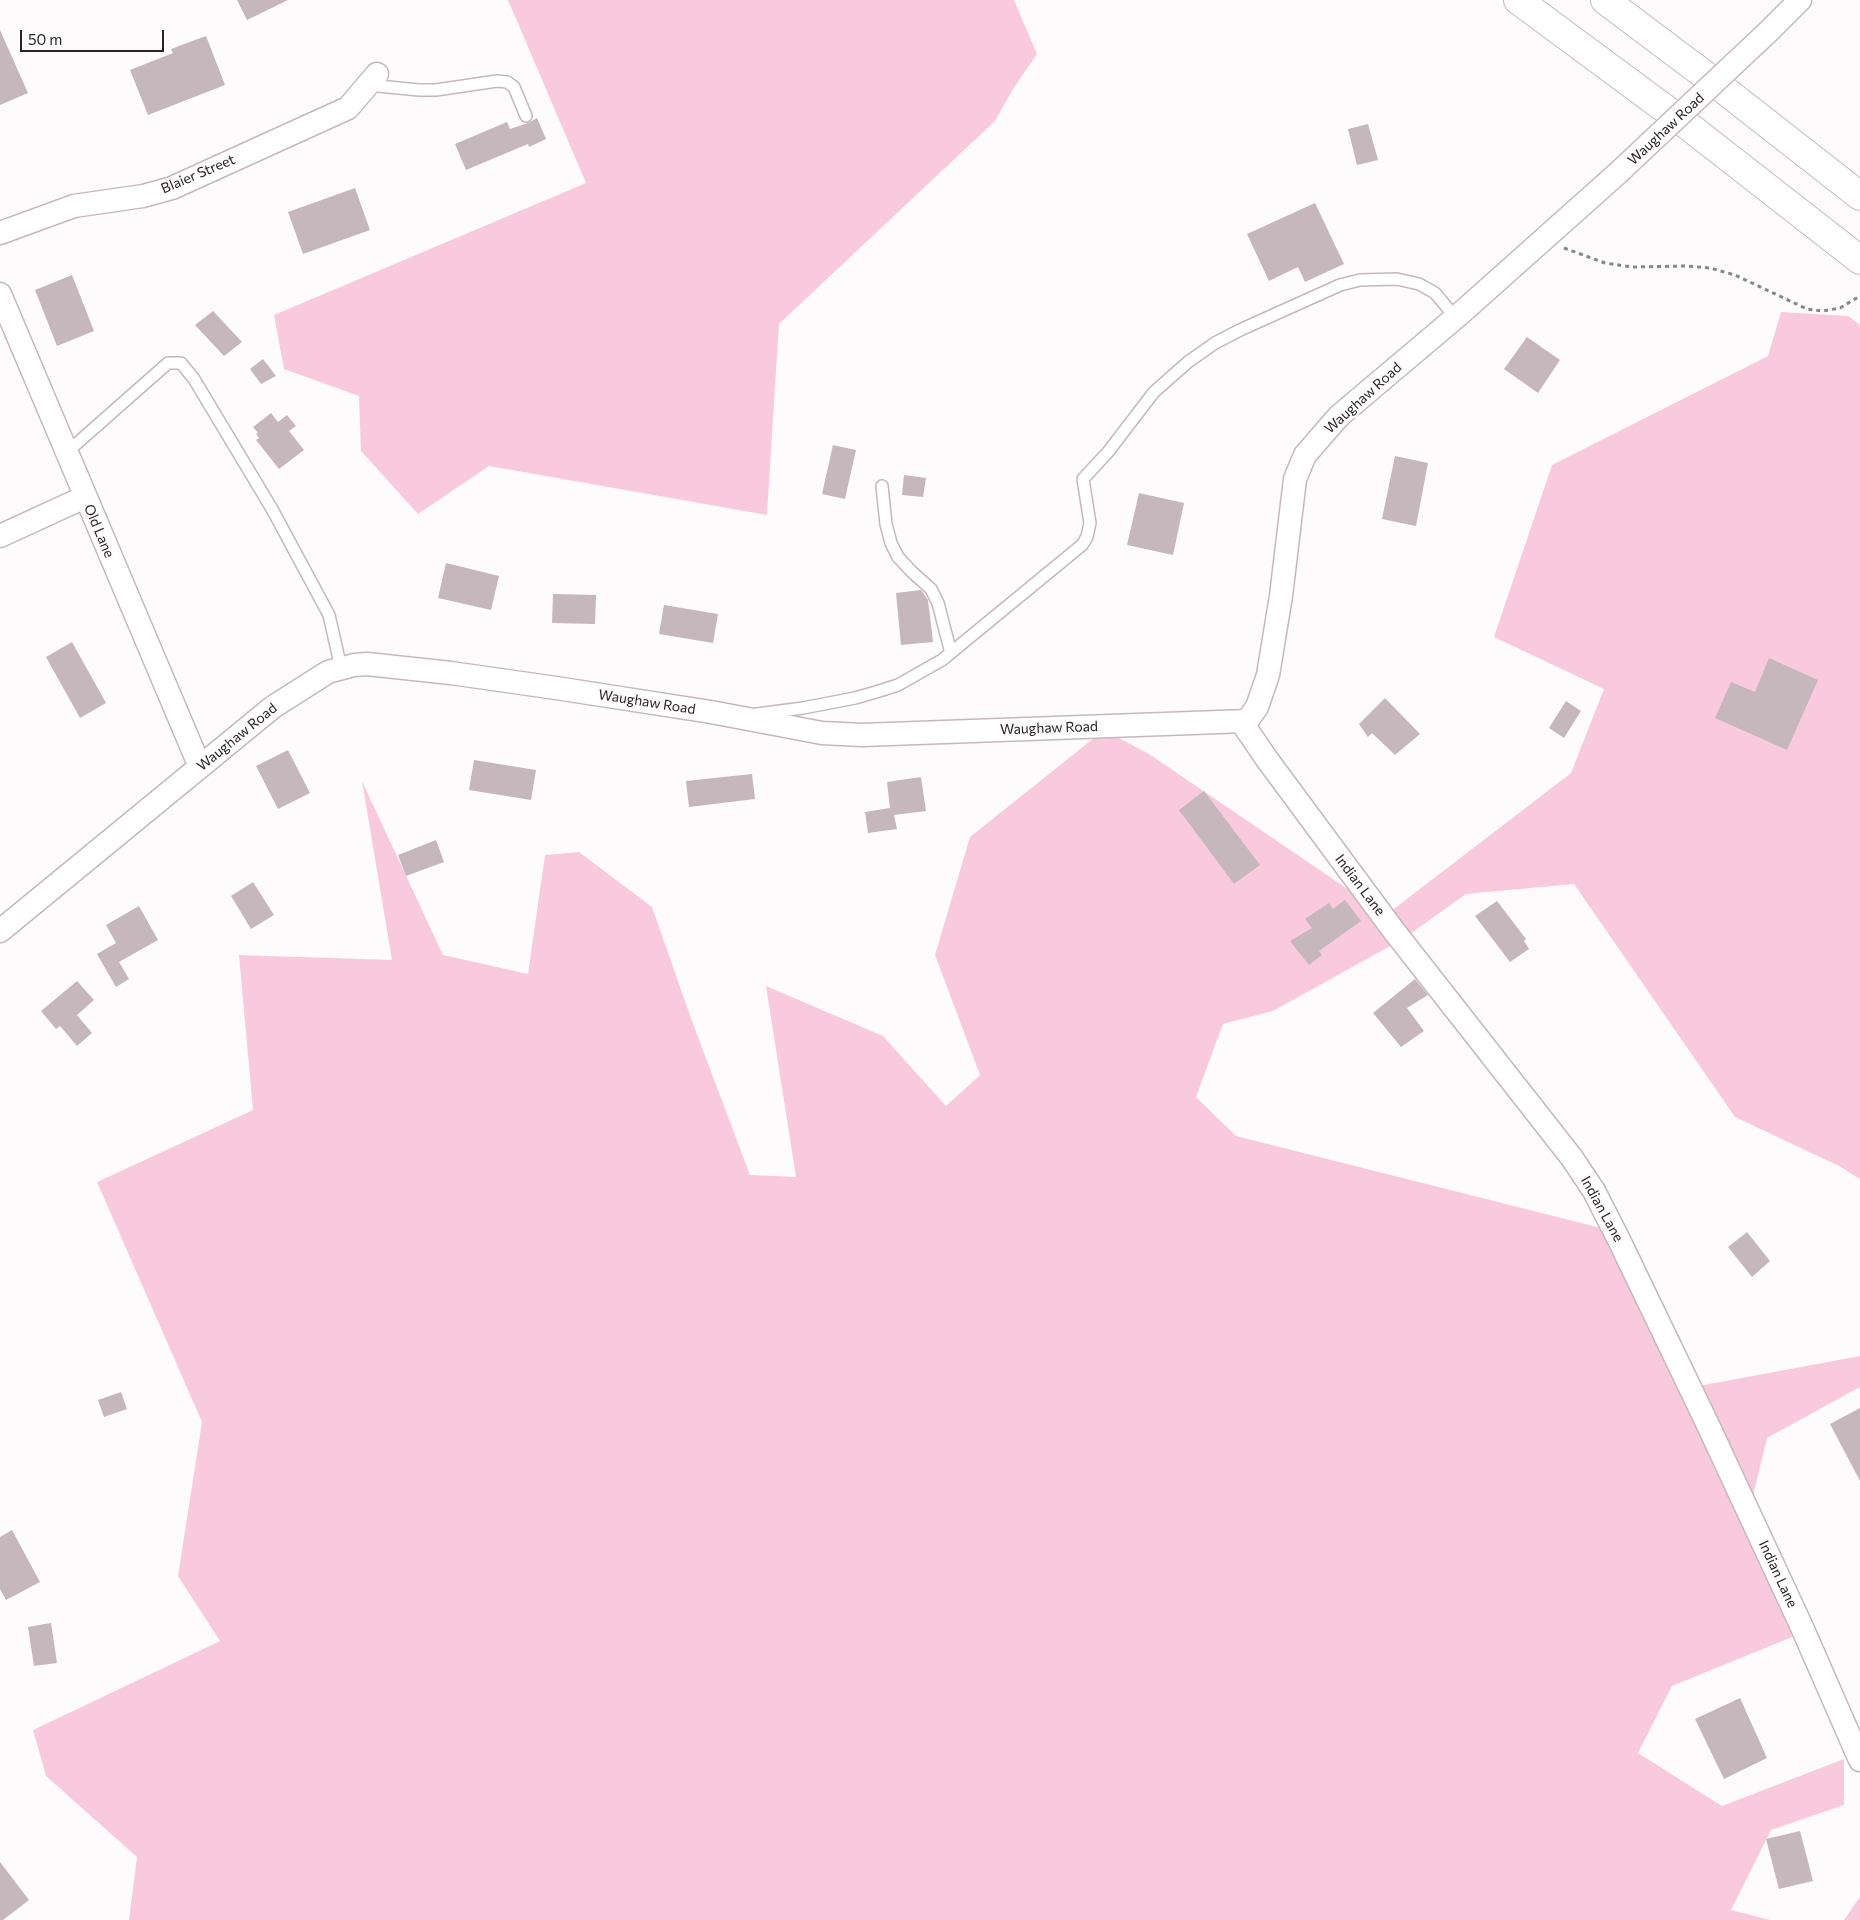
<!DOCTYPE html>
<style>
body{margin:0}
#map{position:relative;width:1860px;height:1920px;overflow:hidden;background:#fefbfc;font-family:Commissioner,sans-serif}
canvas{display:block}
.scale{position:absolute;left:20px;top:30px;width:144px;height:22px;box-sizing:border-box;border:2px solid #292325;border-top:0;padding-left:6px;font-size:15px;line-height:18px;white-space:nowrap;color:#292325;-webkit-text-stroke:4px #fefbfc;paint-order:stroke}
</style>
<div id="map">
<canvas width="1860" height="1920"></canvas>
<div class="scale">50 m</div>
</div>
<script>
const ctx = document.querySelector('canvas').getContext('2d');
ctx.lineJoin = 'round';
function paint(path, color) { ctx.fillStyle = color; ctx.fill(path, 'evenodd'); }
const shape = rows => new Path2D(rows.map(r => 'M' + r).join(''));
function trace(path, color, width, dash) { ctx.strokeStyle = color; ctx.lineWidth = width; ctx.lineCap = dash ? 'butt' : 'round'; ctx.setLineDash(dash || []); ctx.stroke(path); }
function write(font, color, halo, rows, align = 'center') {
  ctx.font = font + ' Commissioner,sans-serif'; ctx.lineWidth = 5; ctx.setLineDash([]); ctx.textBaseline = 'middle'; ctx.strokeStyle = halo; ctx.fillStyle = color; for (const [text, x, y, turn = 0] of rows) {
    ctx.save(); ctx.translate(x, y); ctx.rotate((+turn || 0) * Math.PI / 180); ctx.textAlign = isNaN(turn) ? turn : align; if (halo) ctx.strokeText(text, 0, 0); ctx.fillText(text, 0, 0); ctx.restore();
  }
}
paint(shape([
 [508,0,1014,0,1037,54,1013,89,995,121,779,324,767,515,489,466,418,514,361,451,359,396,284,369,274,315,586,183],
 [1781,312,1848,316,1860,325,1860,1179,1839,1166,1735,1117,1574,884,1466,894,1403,939,1273,1011,1223,1024,1196,1097,1236,1136,1625,1234,1688,1388,1860,1356,1860,1387,1767,1438,1746,1525,1802,1633,1672,1686,1638,1753,1722,1806,1844,1759,1844,1805,1771,1830,1731,1910,1770,1920,129,1920,137,1857,46,1776,33,1730,220,1641,178,1576,202,1422,97,1182,253,1110,239,955,392,960,362,781,443,955,528,974,545,855,579,852,652,907,692,1021,750,1175,796,1177,766,986,883,1036,946,1106,980,1075,935,955,970,837,1104,730,1149,754,1386,915,1571,773,1604,689,1494,637,1552,465,1768,356],
 [1860,1897,1860,1920,1844,1920]
]), '#f9cadd');
paint(shape([
 [237,0,288,0,247,20],
 [0,30,28,93,0,105],
 [206,36,225,85,148,115,130,70,173,53,171,49],
 [537,118,546,139,529,147,528,144,466,170,455,144,507,122,510,129,528,123],
 [1368,124,1378,160,1357,165,1348,129],
 [355,188,370,230,303,254,288,212],
 [1315,203,1344,264,1305,282,1298,267,1269,281,1247,234],
 [72,275,94,331,57,346,35,290],
 [213,311,242,342,224,356,195,325],
 [1527,337,1560,360,1538,393,1504,369],
 [263,359,276,376,261,384,250,369],
 [271,413,278,422,287,415,296,426,289,431,304,450,279,469,256,440,259,438,256,434,258,433,253,427],
 [833,445,856,450,845,499,822,494],
 [1395,456,1428,463,1416,526,1382,519],
 [904,475,926,478,923,497,902,495],
 [1139,493,1184,503,1173,555,1127,545],
 [446,563,499,576,491,610,438,598],
 [921,590,928,600,933,642,901,645,896,593],
 [553,594,596,595,595,624,552,623],
 [664,605,718,614,713,643,659,634],
 [72,642,106,703,80,718,46,657],
 [1769,658,1818,680,1787,750,1715,718,1731,682,1755,692],
 [1385,698,1420,734,1395,755,1372,733,1368,737,1359,724],
 [1566,701,1581,711,1564,738,1549,728],
 [288,750,310,793,278,809,256,766],
 [474,760,536,770,531,800,469,790],
 [752,774,755,799,689,807,686,781],
 [921,777,926,811,894,815,897,829,868,833,865,812,890,808,887,782],
 [1204,791,1260,865,1234,884,1179,810],
 [436,840,444,862,406,876,398,855],
 [253,882,274,915,251,929,231,896],
 [1345,900,1361,921,1319,951,1322,955,1309,965,1290,941,1312,928,1305,919,1329,903,1333,909],
 [1497,901,1526,939,1524,941,1529,949,1510,962,1475,916],
 [139,906,158,940,119,962,129,979,116,987,97,954,116,943,106,925],
 [1415,979,1428,995,1407,1008,1424,1031,1401,1047,1373,1013],
 [77,981,94,1000,77,1015,92,1033,77,1046,60,1026,56,1029,41,1011],
 [1747,1232,1770,1261,1752,1277,1728,1247],
 [121,1392,127,1409,104,1417,98,1400],
 [1860,1408,1860,1481,1830,1424],
 [12,1530,40,1582,6,1600,0,1589,0,1537],
 [51,1623,57,1663,34,1666,28,1627],
 [1740,1698,1767,1758,1724,1779,1695,1719],
 [1800,1831,1813,1881,1779,1889,1766,1839],
 [0,1862,29,1900,3,1920,0,1920]
]), '#c6b7bd');
const lane = shape([
 [368,85,419,90,436,90,497,81,507,82,514,87,526,116],
 [66,453,168,363,181,363,194,379,272,509,329,615,341,668],
 [882,486,886,524,891,543,898,557,912,572,931,589,938,603,951,653],
 [757,714,803,708,855,698,876,692,898,685,942,660,1082,545,1087,537,1090,523,1083,479,1108,452,1154,392,1188,362,1215,343,1240,330,1340,285,1360,280,1397,279,1419,284,1435,293,1455,317]
]);
const street = shape([
 [1769,31,1800,0],
 [0,233,74,206,143,196,172,188,348,108,377,74],
 [0,294,200,767],
 [0,536,85,497],
 [1241,721,1266,758,1394,931,1572,1158,1594,1191,1618,1238,1708,1425,1801,1625,1860,1760],
 [0,931,273,707,328,672,354,665,367,664,451,673,556,688,711,712,822,733,862,735,1247,721,1257,707,1268,675,1281,596,1295,479,1305,455,1339,416,1461,313,1618,173]
]);
const highway = shape([
 [1518,0,1687,125,1860,260],
 [1605,0,1718,85,1860,196]
]);
trace(lane, '#c7b7bd', 14);
trace(street, '#c7b7bd', 25);
trace(highway, '#c7b7bd', 30);
trace(shape([
 [1564,248,1605,263,1632,267,1687,266,1710,268,1735,275,1807,309,1823,311,1840,308,1860,296]
]), '#8a8687', 3, [4, 4]);
trace(lane, '#fff', 11);
trace(street, '#fff', 22);
trace(highway, '#fff', 28);
const streetBridge = shape([
 [1618,173,1769,31]
]);
trace(streetBridge, '#c7b7bd', 25, []);
trace(streetBridge, '#fff', 22);
write('14px', '#292325', '#fefbfc', [
 ["Waughaw Road",1666,129,-43],
 ["Blaier Street",198,174,-23],
 ["Waughaw Road",1363,398,-42],
 ["Old Lane",99,531,67],
 ["Waughaw Road",647,702,9],
 ["Waughaw Road",1049,728,-2],
 ["Waughaw Road",237,737,-39],
 ["Indian Lane",1360,885,53],
 ["Indian Lane",1602,1209,61],
 ["Indian Lane",1778,1574,65]
]);
</script>
